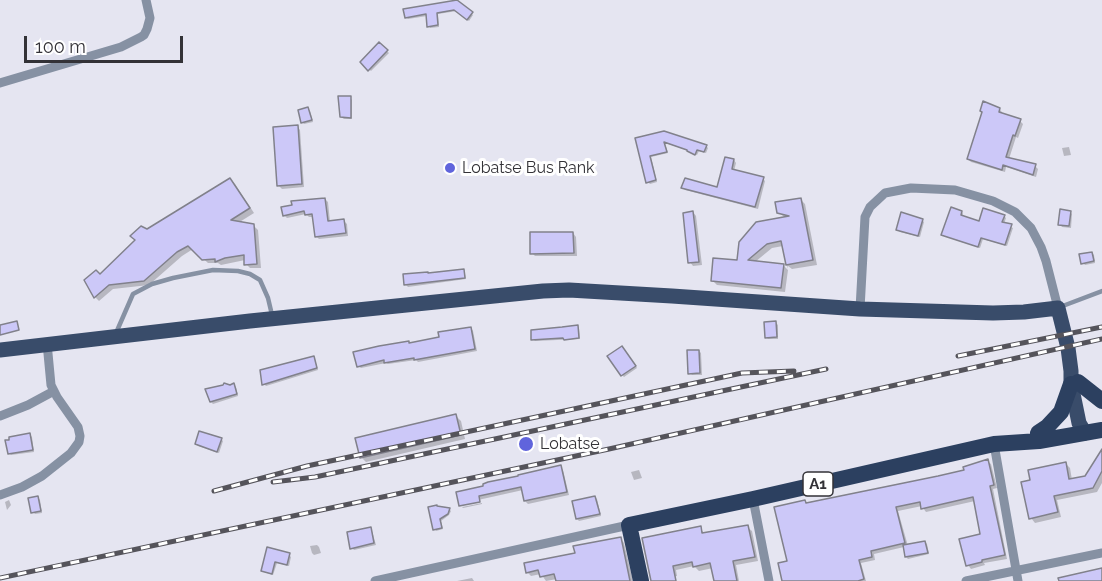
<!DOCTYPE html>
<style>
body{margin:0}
#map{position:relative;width:1102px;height:581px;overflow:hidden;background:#e5e5f1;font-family:Raleway,sans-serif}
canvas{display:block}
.scale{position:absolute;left:24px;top:36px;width:159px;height:27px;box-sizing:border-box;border:3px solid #333237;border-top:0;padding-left:8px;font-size:18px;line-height:21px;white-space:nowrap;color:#333237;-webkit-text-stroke:4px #fff;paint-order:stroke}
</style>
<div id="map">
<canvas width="1102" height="581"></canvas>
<div class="scale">100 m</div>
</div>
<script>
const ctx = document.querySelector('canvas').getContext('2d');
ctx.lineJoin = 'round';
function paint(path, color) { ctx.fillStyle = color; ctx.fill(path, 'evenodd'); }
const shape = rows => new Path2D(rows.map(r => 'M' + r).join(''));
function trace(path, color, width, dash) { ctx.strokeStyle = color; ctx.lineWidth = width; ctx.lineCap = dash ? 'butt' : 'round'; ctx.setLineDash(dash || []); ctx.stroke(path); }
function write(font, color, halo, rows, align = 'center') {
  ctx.font = font + ' Raleway,sans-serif'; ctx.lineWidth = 6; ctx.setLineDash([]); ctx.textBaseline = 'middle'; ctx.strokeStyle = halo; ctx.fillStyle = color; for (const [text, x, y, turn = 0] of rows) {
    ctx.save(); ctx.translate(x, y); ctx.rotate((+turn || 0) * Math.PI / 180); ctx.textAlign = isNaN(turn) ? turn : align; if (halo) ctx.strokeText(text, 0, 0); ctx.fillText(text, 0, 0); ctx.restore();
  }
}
paint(shape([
 [456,1,473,15,469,21,457,11,438,14,439,27,430,28,429,26,427,16,408,19,406,17],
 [379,44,389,53,371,71,362,62],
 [350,98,352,100,352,119,344,119,341,117],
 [308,109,310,111,313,122,304,124,302,122],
 [999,109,1002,112,1002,114,1020,121,1023,124,1018,138,1016,137,1009,159,1035,166,1038,169,1036,177,1006,167,1005,172,971,162,968,159,983,113],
 [297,126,300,130,304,187,282,189,278,185],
 [637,139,706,146,708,148,706,153,699,151,697,155,690,153,687,150,665,143,668,153,651,157,657,182,650,184,648,182],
 [1069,147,1071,155,1064,156,1062,148],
 [734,160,736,163,734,171,763,179,765,181,758,209,685,190,683,188,718,189],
 [230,180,235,184,254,213,238,223,253,225,258,230,261,268,250,268,246,264,245,260,221,265,218,263,208,263,193,249,182,256,149,285,113,289,99,301,95,297,86,280,100,276,147,231],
 [325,199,328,202,330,222,344,221,347,224,348,236,319,239,316,236,314,217,309,217,306,214,287,218,284,215],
 [800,199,805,204,817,265,792,269,788,266,788,269,783,246,772,248,755,262,783,265,788,270,785,292,717,285,712,280,738,262,785,218,779,212],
 [693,212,696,216,702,265,693,266,690,262],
 [962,212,963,214,962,217,980,223,1003,215,1006,218,1004,224,1013,228,1007,246,983,239,980,248,944,236,942,234],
 [1070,212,1072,214,1071,228,1062,227,1060,224],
 [922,220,924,222,920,237,900,232,898,230],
 [573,233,576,237,577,256,535,256,532,253],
 [1092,253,1094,255,1095,263,1085,265,1083,263],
 [463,271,465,273,466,279,408,287,406,285],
 [776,323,778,325,778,339,768,339,766,337],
 [577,326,579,328,580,339,535,341,533,339],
 [471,328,473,331,477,351,418,362,416,360,388,364,386,363,361,368,358,366,409,344,441,339],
 [624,349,637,368,624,377,622,375],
 [699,351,701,353,702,375,692,375,690,373],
 [313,357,315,359,318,370,266,386,264,384],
 [234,385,236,387,238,396,213,404,211,402],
 [456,416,461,421,465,439,366,462,361,457],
 [30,435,32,437,34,452,11,455,9,453],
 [221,439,223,441,219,453,198,446,196,444],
 [1102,454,1102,483,1097,492,1057,500,1061,517,1035,523,1031,518,1032,481,1066,464,1070,468,1072,480,1085,477],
 [987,461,991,464,997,488,993,489,1007,559,984,563,985,565,971,569,968,565,982,535,975,501,926,512,923,508,922,506,898,511,908,546,925,542,927,544,929,554,908,559,906,557,904,547,874,554,875,560,861,563,866,581,783,581,807,504,966,471],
 [560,467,563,470,569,495,528,504,525,501,523,490,460,504,485,487],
 [639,470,642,478,634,480,631,472],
 [595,497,597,499,601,516,579,521,577,519,574,502],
 [38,498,40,500,42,513,35,514,33,512],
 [9,500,11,505,7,510,5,502],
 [482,503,482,504,463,508,462,507],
 [429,509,449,509,451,511,449,515,441,521,443,529,436,531,435,529],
 [747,527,752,531,758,561,736,565,739,581,715,581,713,568,699,571,694,566,676,570,677,576,656,580,700,528,705,534],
 [370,529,372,531,376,545,354,550,352,548],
 [620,538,624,543,633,581,557,581,557,579,546,581,541,574,531,576,527,572],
 [317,545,319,547,321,553,314,555,312,553,310,546],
 [268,549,289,555,291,557,289,566,277,563,273,575,264,572,262,570],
 [472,578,474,581,457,581]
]), '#0003');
const building = shape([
 [457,0,473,12,467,20,454,10,437,13,438,25,427,27,426,14,405,18,403,9,457,0],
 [379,42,388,50,368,71,360,62,379,42],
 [338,96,351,96,351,118,340,117,338,96],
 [983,101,1000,108,999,112,1021,119,1015,136,1013,135,1006,157,1036,164,1033,175,1003,165,1002,170,967,159,982,112,980,111,983,101],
 [308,107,312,120,301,123,298,110,308,107],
 [298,125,302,184,277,186,273,127,298,125],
 [664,131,707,145,704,152,697,150,695,155,687,151,687,150,664,142,667,152,650,156,656,180,646,183,635,138,664,131],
 [725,157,734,159,732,169,764,177,755,207,681,188,685,178,717,187,725,157],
 [230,178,250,208,231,220,254,224,257,264,244,265,244,255,225,258,215,262,215,259,202,260,188,246,177,252,144,281,109,285,94,298,84,280,96,270,100,274,135,240,130,236,141,226,147,229,230,178],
 [325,198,328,221,344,219,346,233,315,237,312,214,305,215,304,211,283,216,281,207,292,205,291,201,325,198],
 [801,198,813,260,786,265,781,241,767,244,748,260,784,264,781,288,711,281,713,258,737,260,739,242,756,222,789,216,777,213,775,202,801,198],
 [951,207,962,211,961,215,979,221,983,208,1005,215,1002,222,1012,224,1005,245,981,238,978,247,941,235,951,207],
 [1060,209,1071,211,1069,226,1058,225,1060,209],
 [693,211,699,262,688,263,683,213,693,211],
 [901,212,923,219,918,236,896,230,901,212],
 [530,232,573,232,574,253,530,254,530,232],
 [1092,252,1094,261,1081,264,1079,254,1092,252],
 [464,269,465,278,404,285,403,274,428,272,428,273,464,269],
 [17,321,19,330,0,335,0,325,17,321],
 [776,321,777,337,765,338,764,322,776,321],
 [578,325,579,338,564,340,563,338,531,340,531,330,562,327,578,325],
 [471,327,475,349,414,360,414,358,384,363,384,360,357,367,353,352,379,346,409,341,409,343,439,337,438,332,471,327],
 [622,346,636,366,621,376,607,356,622,346],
 [687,350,699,350,700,373,688,374,687,350],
 [314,356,317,368,262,385,260,370,314,356],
 [224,383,230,385,234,383,237,394,210,402,205,389,223,385,224,383],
 [456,414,461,435,360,458,355,438,456,414],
 [199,431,222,438,217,452,195,444,199,431],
 [30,433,33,450,8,454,5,440,9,440,9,437,30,433],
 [1102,449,1102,471,1093,488,1054,496,1058,512,1029,519,1021,482,1030,480,1028,470,1066,462,1069,479,1085,476,1102,449],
 [988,459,994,485,990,486,1005,555,982,560,982,562,966,566,959,539,980,534,973,497,921,509,920,502,896,507,905,543,871,551,872,557,859,560,864,579,858,581,782,581,778,563,787,561,774,507,805,500,806,503,938,476,964,470,963,467,988,459],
 [561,465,567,492,524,501,521,487,479,496,480,502,459,506,456,492,483,486,483,484,488,482,518,476,518,475,561,465],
 [38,496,41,511,31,513,28,498,38,496],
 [595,496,600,514,576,519,572,501,595,496],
 [437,505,437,506,450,508,448,514,440,519,442,528,433,530,428,507,437,505],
 [748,525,755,557,733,561,737,581,714,581,710,563,693,567,692,562,673,566,676,581,651,581,642,538,701,526,702,533,748,525],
 [371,527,374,543,350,549,347,532,371,527],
 [621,537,630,581,556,581,554,574,540,577,538,570,526,573,524,563,575,553,573,546,621,537],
 [925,541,928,553,905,557,903,545,925,541],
 [267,547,290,553,287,565,275,562,272,574,261,571,267,547],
 [1102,568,1102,581,1059,581,1058,578,1102,568]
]);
paint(building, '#ccc8f8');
trace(building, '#81818b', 1.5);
trace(shape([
 [1060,307,1102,291],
 [116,333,133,294,152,284,173,278,213,270,238,271,250,274,260,280,268,298,272,315]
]), '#8691a3', 4.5);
trace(shape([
 [0,83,121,47,141,37,144,35,147,29,150,18,146,0],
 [860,309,865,217,870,207,885,193,911,188,955,190,993,201,1015,212,1031,228,1041,247,1046,261,1058,308],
 [0,416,28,405,54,391],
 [994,444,1018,581],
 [0,495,22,487,42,476,71,453,79,442,80,436,78,427,57,397,51,385,47,343],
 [753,499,769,581],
 [375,581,629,525],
 [966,581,1102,553]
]), '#8691a3', 9);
trace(shape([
 [0,350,250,321,543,291,569,290,672,296,860,309,993,313,1024,312,1058,308,1068,348,1071,371,1071,384,1079,423,1085,433]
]), '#394c6a', 15);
trace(shape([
 [1078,382,1102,401],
 [1038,433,1047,427,1061,412,1071,384],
 [641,581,629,525,753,499,994,444,1039,441,1102,430]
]), '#2c4060', 16);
const rail = shape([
 [958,356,1102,327],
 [273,482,315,477,826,369],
 [214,491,307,466,742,373,794,371],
 [0,578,609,449,1102,339]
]);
trace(rail, '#55545b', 5);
trace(rail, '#fff', 3, [9]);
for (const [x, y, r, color] of [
 [450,168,6,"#6064dc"],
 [526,444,8,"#6064dc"]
]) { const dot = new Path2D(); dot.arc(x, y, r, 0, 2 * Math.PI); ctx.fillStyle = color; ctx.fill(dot); trace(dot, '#fff', 2); }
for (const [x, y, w] of [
 [818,484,30]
]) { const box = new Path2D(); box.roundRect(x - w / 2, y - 12, w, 24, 4.5); ctx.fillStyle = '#fff'; ctx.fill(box); trace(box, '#333237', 1.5); }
write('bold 15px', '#333237', null, [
 ["A1",818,484]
]);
write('16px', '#333237', '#fff', [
 ["Lobatse Bus Rank",462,168],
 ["Lobatse",540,444]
], 'left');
</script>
